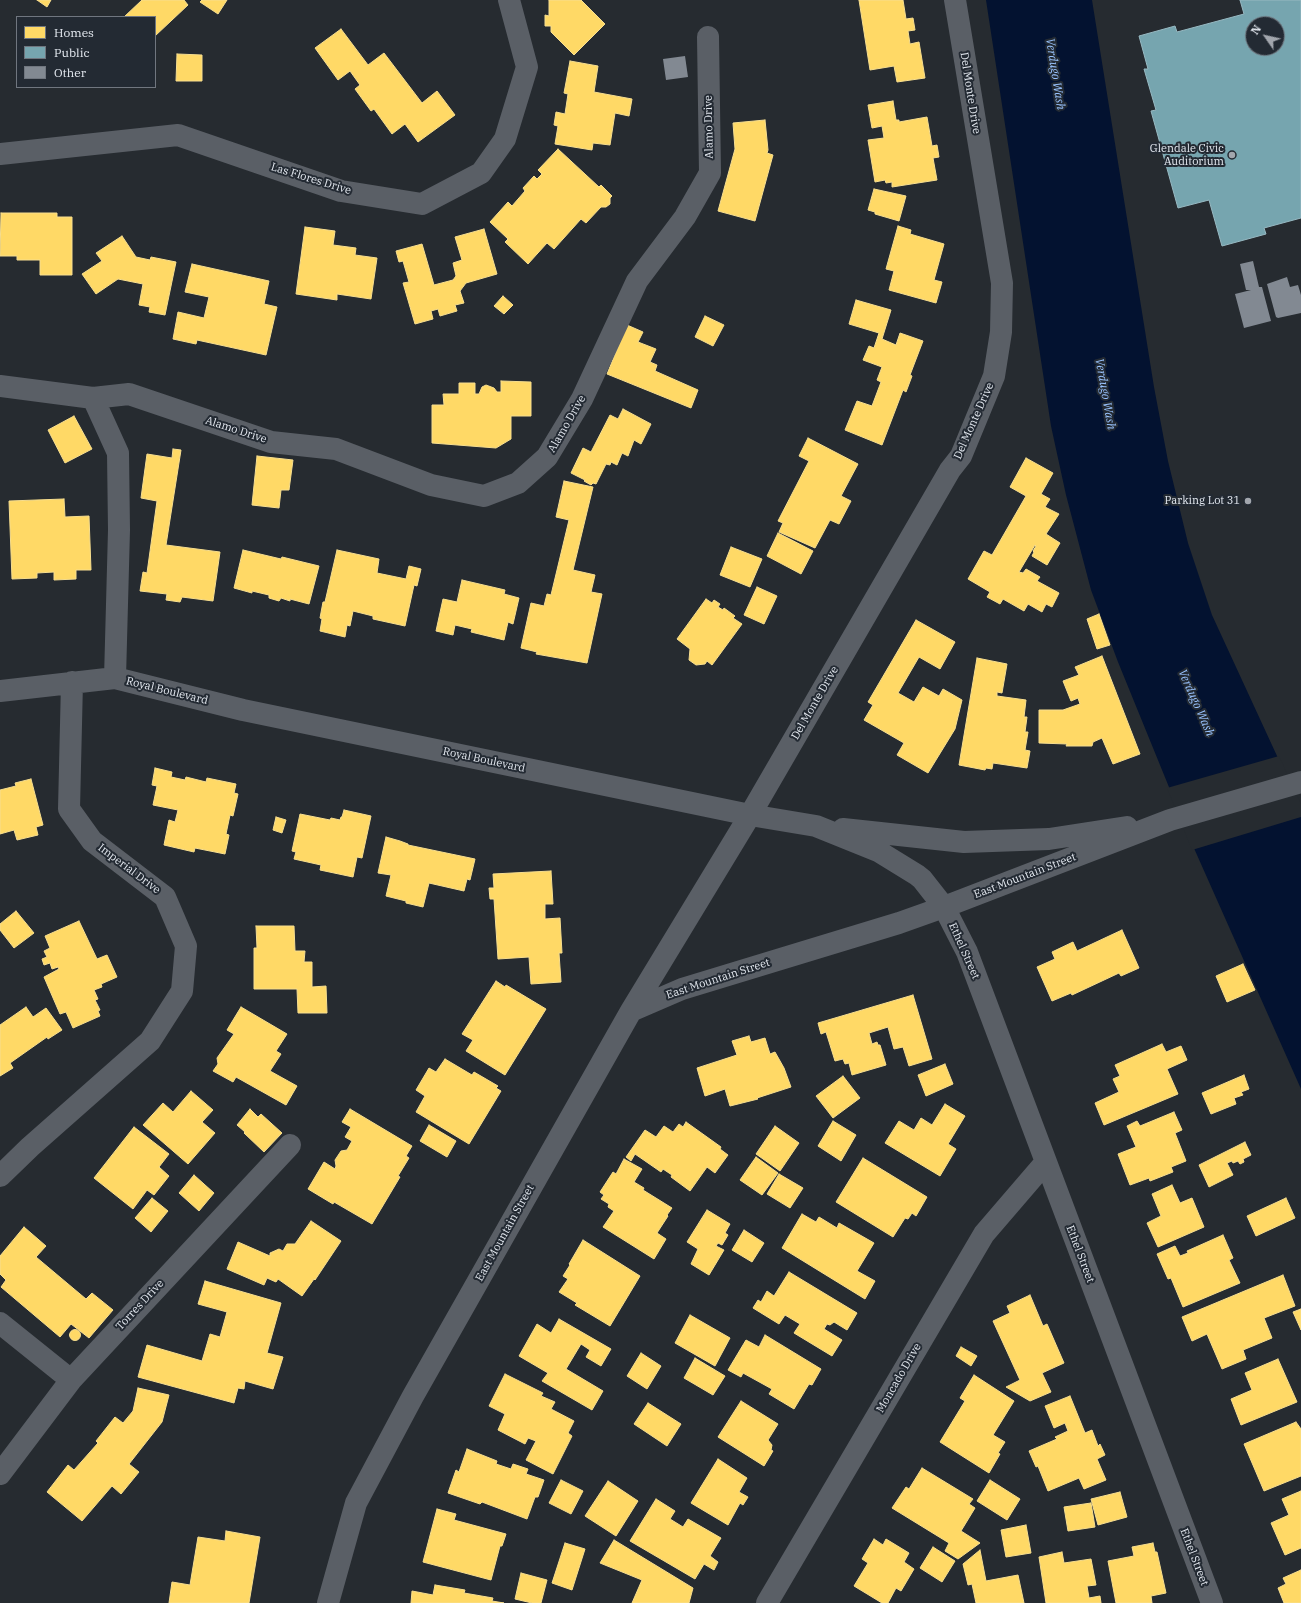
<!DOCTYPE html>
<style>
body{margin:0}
#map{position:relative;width:1301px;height:1603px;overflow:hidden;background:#262b30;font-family:"IBM Plex Serif",serif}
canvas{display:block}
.legend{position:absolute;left:16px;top:16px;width:140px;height:72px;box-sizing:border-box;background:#232a33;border:1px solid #70767f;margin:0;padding:5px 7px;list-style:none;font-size:12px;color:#e4e9f0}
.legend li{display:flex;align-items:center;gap:8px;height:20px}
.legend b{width:20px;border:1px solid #70767f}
.north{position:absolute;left:1245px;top:16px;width:40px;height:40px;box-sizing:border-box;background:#232a33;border:1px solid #70767f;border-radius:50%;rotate:304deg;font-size:11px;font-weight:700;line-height:16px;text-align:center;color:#e4e9f0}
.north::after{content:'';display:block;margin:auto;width:14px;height:18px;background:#a2a6ad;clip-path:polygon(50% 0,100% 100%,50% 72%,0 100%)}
</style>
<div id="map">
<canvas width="1301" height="1603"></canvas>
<ul class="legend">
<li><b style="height:11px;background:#ffd966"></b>Homes</li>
<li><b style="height:11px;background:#76a5af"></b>Public</li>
<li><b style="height:11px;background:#828992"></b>Other</li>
</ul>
<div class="north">N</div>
</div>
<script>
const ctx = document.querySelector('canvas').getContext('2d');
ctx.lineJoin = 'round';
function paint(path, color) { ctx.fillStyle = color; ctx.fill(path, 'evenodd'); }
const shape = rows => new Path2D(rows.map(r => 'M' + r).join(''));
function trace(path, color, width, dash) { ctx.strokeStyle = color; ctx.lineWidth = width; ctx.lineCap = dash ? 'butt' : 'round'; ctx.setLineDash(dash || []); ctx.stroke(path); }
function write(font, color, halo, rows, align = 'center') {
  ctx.font = font + ' "IBM Plex Serif",serif'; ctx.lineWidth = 4; ctx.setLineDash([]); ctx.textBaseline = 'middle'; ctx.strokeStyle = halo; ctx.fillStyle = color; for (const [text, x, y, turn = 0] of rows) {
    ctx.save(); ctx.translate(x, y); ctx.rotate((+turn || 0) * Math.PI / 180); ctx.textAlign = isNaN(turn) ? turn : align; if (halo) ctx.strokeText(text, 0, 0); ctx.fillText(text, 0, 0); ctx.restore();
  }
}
paint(shape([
 [986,0,1092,0,1154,387,1168,461,1188,543,1212,615,1301,808,1301,1089,1193,846,1118,662,1091,590,1066,495,1051,426]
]), '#031230');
paint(shape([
 [1279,756,1301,804,1301,817,1192,850,1167,788]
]), '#262b30');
const homes = shape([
 [37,0,51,0,47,7,37,0],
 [142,0,184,0,188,5,155,36,155,17,124,17,142,0],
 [202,0,227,0,218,14,200,2,202,0],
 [549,0,581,0,605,24,574,55,551,32,551,26,545,26,545,15,549,16,549,0],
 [859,0,903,0,906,19,913,18,915,30,908,31,910,44,919,42,925,78,897,82,894,66,870,70,859,0],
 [341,29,368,65,384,53,422,103,437,91,455,115,418,142,405,124,392,134,374,109,371,111,355,89,360,85,350,71,338,80,315,48,341,29],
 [177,54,202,55,202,81,176,81,177,54],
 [570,61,598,66,594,92,632,99,629,116,615,113,610,145,593,143,592,150,555,144,558,126,554,125,556,112,565,114,568,94,564,93,570,61],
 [893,101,896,120,899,120,899,122,927,117,932,146,937,145,939,157,933,158,937,180,892,187,892,182,886,183,885,180,875,182,868,140,884,138,882,126,872,128,868,105,893,101],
 [765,120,768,150,767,153,773,155,755,221,718,211,735,149,733,123,765,120],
 [558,149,599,187,601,185,612,196,610,198,610,204,606,207,601,207,586,223,581,219,554,249,547,243,528,264,505,242,508,239,490,222,508,202,512,206,525,191,523,188,534,176,537,179,542,174,538,170,558,149],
 [874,189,906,196,899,221,875,214,875,212,868,210,874,189],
 [1,213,57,213,57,217,72,217,72,275,40,275,40,260,17,260,17,256,0,256,1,213],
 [898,226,911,230,910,234,944,244,934,280,942,282,936,303,889,290,894,271,886,269,898,226],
 [305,227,335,231,333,245,356,248,355,255,377,258,371,299,337,294,337,300,296,294,305,227],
 [484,229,497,274,466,283,460,291,464,303,455,305,457,311,440,316,438,309,431,311,433,319,415,324,403,283,409,282,403,261,399,262,396,251,422,244,434,285,453,280,456,276,453,263,462,260,455,237,484,229],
 [122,236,136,257,150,260,151,257,176,262,165,315,149,312,150,307,139,305,143,284,118,279,96,294,82,274,102,261,96,253,122,236],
 [192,264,269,281,264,304,277,307,266,355,197,340,196,344,173,339,178,312,204,318,209,297,185,292,192,264],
 [503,296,513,305,504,314,494,306,503,296],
 [856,300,891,310,882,339,896,345,900,333,923,341,910,375,912,376,906,392,903,390,882,445,845,430,857,401,872,406,881,382,877,380,882,367,863,360,869,346,874,348,879,333,849,324,856,300],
 [705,316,724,325,713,346,695,337,705,316],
 [627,325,643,332,638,342,656,349,650,362,657,365,655,371,698,390,691,408,607,374,627,325],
 [501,381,531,382,531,416,511,416,511,439,496,448,432,443,432,405,444,405,443,394,459,394,459,383,475,383,475,394,479,394,482,387,486,385,494,388,497,392,501,392,501,381],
 [623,409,651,424,641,444,634,440,628,456,622,453,617,465,611,462,610,465,606,464,596,484,593,483,591,485,584,481,585,480,571,473,583,448,591,452,610,415,618,419,623,409],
 [74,416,92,449,65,463,48,430,74,416],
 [808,438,858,464,841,496,851,501,839,524,830,520,815,548,779,532,783,523,778,521,809,461,799,456,808,438],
 [173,449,181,450,166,545,220,552,213,601,182,597,180,602,166,600,167,594,140,591,143,572,147,573,157,501,141,498,147,454,172,458,173,449],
 [257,456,293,460,289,490,281,490,279,508,252,505,257,456],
 [1026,458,1053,473,1041,494,1050,499,1045,507,1059,514,1046,534,1060,543,1047,565,1032,556,1034,552,1033,551,1036,546,1035,545,1019,572,1023,573,1026,569,1040,577,1037,581,1059,593,1052,607,1046,604,1042,612,1028,604,1024,611,1003,599,1000,604,987,597,990,592,968,579,984,551,992,555,1026,496,1010,487,1026,458],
 [564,481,593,487,573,570,595,575,591,592,602,594,587,663,536,654,537,652,521,648,531,603,544,606,547,594,551,595,569,520,556,517,564,481],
 [64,499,65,517,89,516,91,570,76,570,76,579,54,580,54,572,37,573,37,578,12,579,9,501,64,499],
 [778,533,813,551,801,574,767,556,778,533],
 [731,547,762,559,750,587,720,575,731,547],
 [243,550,281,559,282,557,319,566,309,604,290,599,290,601,281,598,279,601,269,598,269,595,252,591,252,593,234,588,243,550],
 [337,550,379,559,377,573,406,579,409,566,421,569,417,586,414,585,405,626,373,619,373,616,353,611,350,626,347,625,345,637,320,631,322,619,320,618,323,602,325,602,337,550],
 [462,580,505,590,504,594,519,598,513,624,508,622,504,640,471,632,472,629,455,625,453,635,436,631,443,599,457,602,462,580],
 [757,587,777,596,764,624,744,615,757,587],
 [706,599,712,603,714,600,720,604,718,607,723,610,724,608,735,616,733,618,742,624,712,665,707,661,705,664,696,665,689,660,690,649,677,639,706,599],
 [1099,614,1110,645,1097,649,1087,619,1099,614],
 [916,620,955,642,940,669,919,657,898,693,914,702,923,687,939,696,943,689,962,700,955,729,928,773,897,755,904,743,864,720,873,705,868,702,916,620],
 [1102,656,1140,754,1113,764,1102,738,1093,742,1092,746,1066,746,1067,744,1039,743,1039,710,1063,710,1080,704,1078,698,1071,701,1063,681,1079,675,1075,667,1102,656],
 [977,658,1007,664,1002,693,997,692,997,696,1026,700,1024,717,1027,717,1025,732,1028,732,1025,750,1030,751,1027,768,993,763,992,769,986,768,985,770,959,765,977,658],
 [155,768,172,772,171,777,185,780,186,777,206,782,207,778,236,784,234,793,238,794,233,816,230,815,226,834,229,835,225,854,195,848,194,852,164,845,169,820,175,822,178,810,153,805,157,786,152,785,155,768],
 [31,779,43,825,36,827,38,835,17,840,14,830,0,834,0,790,16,786,15,783,31,779],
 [344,810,371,816,362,858,357,857,353,877,320,870,321,865,294,859,296,852,292,851,300,814,330,820,331,818,340,820,341,817,342,817,344,810],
 [276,817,286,820,282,833,273,830,276,817],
 [386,837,400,841,408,844,408,845,475,859,470,880,467,879,464,891,429,883,423,907,406,903,406,901,386,896,391,875,378,873,386,837],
 [551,871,553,904,545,904,545,919,560,918,562,953,559,953,561,982,531,984,529,957,498,959,494,899,490,899,489,888,494,888,493,874,551,871],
 [16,911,34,933,14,948,0,930,0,924,16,911],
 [79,921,97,959,107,955,117,977,101,984,102,987,94,990,98,999,95,1000,100,1010,98,1011,100,1016,73,1028,66,1012,60,1014,44,977,59,969,58,967,52,969,50,963,44,965,42,959,47,957,44,951,50,948,45,936,79,921],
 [256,926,294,926,295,951,305,951,304,962,312,962,312,987,326,986,327,1013,298,1013,297,989,254,989,254,948,257,948,256,926],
 [1122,930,1139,968,1121,976,1119,973,1072,995,1071,993,1052,1001,1037,967,1055,959,1052,952,1073,942,1077,951,1122,930],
 [1243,964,1255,990,1227,1002,1216,976,1243,964],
 [496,981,505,987,506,985,546,1009,505,1075,466,1051,473,1040,462,1034,496,981],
 [913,995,932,1059,909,1066,903,1047,894,1049,888,1027,869,1033,872,1044,877,1042,878,1045,880,1045,886,1065,852,1075,849,1063,845,1064,843,1059,835,1061,826,1032,821,1034,818,1023,913,995],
 [26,1007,33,1017,46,1008,62,1030,48,1039,47,1037,10,1063,13,1068,0,1076,0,1025,26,1007],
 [241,1007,287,1034,276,1051,281,1054,270,1071,297,1086,286,1105,236,1077,233,1082,213,1071,218,1064,217,1058,234,1034,227,1030,241,1007],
 [749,1036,751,1042,765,1038,770,1054,775,1052,784,1068,791,1087,757,1098,758,1099,730,1106,725,1089,705,1096,697,1068,737,1055,732,1041,749,1036],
 [1162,1044,1166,1052,1181,1046,1187,1060,1167,1069,1178,1094,1104,1125,1095,1103,1119,1092,1113,1079,1120,1076,1115,1065,1162,1044],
 [445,1059,472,1075,474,1072,498,1086,496,1088,501,1091,469,1144,416,1112,425,1096,416,1090,429,1068,436,1072,445,1059],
 [945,1064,953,1084,926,1096,918,1075,945,1064],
 [1244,1075,1249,1089,1241,1092,1243,1095,1234,1098,1236,1104,1211,1114,1202,1093,1244,1075],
 [843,1076,860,1098,833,1118,816,1096,843,1076],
 [191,1091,213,1110,202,1122,215,1133,188,1164,143,1125,163,1103,173,1112,191,1091],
 [945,1104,965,1116,948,1144,956,1149,940,1176,885,1143,899,1121,914,1130,921,1118,932,1125,945,1104],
 [250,1109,258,1117,261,1114,282,1133,264,1152,244,1133,245,1132,237,1125,250,1109],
 [350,1109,412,1146,406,1156,409,1158,398,1176,400,1177,372,1224,334,1202,333,1204,308,1189,324,1162,335,1169,336,1166,335,1160,341,1151,347,1150,352,1141,345,1137,351,1127,342,1122,350,1109],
 [1174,1112,1182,1130,1175,1133,1186,1161,1171,1167,1173,1172,1150,1181,1149,1178,1130,1185,1118,1154,1136,1147,1127,1126,1137,1121,1140,1126,1174,1112],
 [833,1121,856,1135,841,1161,818,1146,833,1121],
 [686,1122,721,1147,720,1149,728,1155,715,1173,707,1167,690,1191,671,1177,672,1175,663,1169,661,1172,635,1154,631,1161,626,1157,645,1130,656,1137,664,1126,673,1132,679,1124,683,1127,686,1122],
 [429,1125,456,1141,447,1157,420,1141,429,1125],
 [775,1126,799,1143,780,1171,756,1154,775,1126],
 [134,1127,169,1154,159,1167,169,1176,154,1195,147,1190,133,1209,94,1178,134,1127],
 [1245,1142,1251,1155,1243,1159,1244,1162,1240,1164,1238,1161,1233,1163,1232,1161,1227,1163,1233,1175,1209,1187,1199,1165,1245,1142],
 [756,1157,778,1173,762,1195,740,1180,756,1157],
 [863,1158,927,1197,916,1216,912,1213,908,1219,905,1218,893,1237,836,1202,863,1158],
 [624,1159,642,1169,634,1182,644,1188,643,1190,672,1208,667,1215,668,1216,657,1233,666,1239,654,1259,603,1227,614,1211,608,1207,609,1204,601,1199,604,1195,600,1192,613,1172,616,1174,624,1159],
 [779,1174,803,1188,790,1208,767,1194,779,1174],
 [194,1175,214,1193,199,1211,179,1193,194,1175],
 [1172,1185,1180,1203,1192,1198,1204,1227,1158,1247,1147,1223,1161,1216,1152,1194,1172,1185],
 [152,1198,168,1211,151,1232,135,1218,152,1198],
 [1286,1198,1295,1218,1256,1236,1247,1216,1286,1198],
 [707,1210,730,1224,725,1233,728,1235,722,1245,718,1243,716,1246,724,1250,709,1275,691,1264,698,1249,687,1242,707,1210],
 [802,1214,816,1222,819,1217,837,1228,839,1223,874,1243,857,1271,875,1281,865,1299,782,1248,802,1214],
 [311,1221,341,1241,315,1280,314,1279,302,1296,278,1279,276,1282,267,1278,264,1285,227,1269,238,1242,270,1256,270,1253,279,1249,283,1251,287,1244,295,1244,311,1221],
 [24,1227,46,1246,36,1257,86,1299,92,1293,113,1310,89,1338,71,1324,60,1337,1,1287,6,1280,0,1274,0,1256,24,1227],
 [744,1230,764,1243,752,1262,732,1250,744,1230],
 [1223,1235,1233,1258,1229,1260,1240,1283,1183,1307,1171,1278,1168,1279,1157,1254,1175,1246,1180,1256,1188,1253,1187,1251,1223,1235],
 [583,1240,640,1276,610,1326,575,1305,577,1303,559,1292,568,1279,563,1276,570,1265,569,1264,583,1240],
 [789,1272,857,1313,847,1330,834,1322,830,1325,827,1324,824,1329,842,1340,832,1356,794,1333,800,1324,785,1315,779,1324,753,1308,758,1300,761,1302,767,1291,774,1296,789,1272],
 [1283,1275,1295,1306,1264,1318,1272,1338,1243,1350,1246,1359,1222,1369,1207,1334,1192,1341,1182,1317,1283,1275],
 [205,1281,281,1303,267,1353,283,1357,273,1389,245,1381,244,1389,238,1388,234,1403,138,1377,147,1345,202,1361,210,1334,220,1337,227,1312,198,1304,205,1281],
 [1030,1295,1043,1326,1047,1324,1064,1363,1042,1373,1051,1392,1030,1401,1006,1387,1020,1380,993,1321,1010,1313,1007,1306,1030,1295],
 [1301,1309,1301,1330,1293,1312,1301,1309],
 [690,1315,730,1338,715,1366,675,1343,690,1315],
 [559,1319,611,1349,601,1366,586,1357,590,1350,581,1344,566,1369,603,1391,592,1410,542,1381,548,1373,519,1356,537,1324,551,1333,559,1319],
 '69.5 1335a5.5 5.5 0 1 1 11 0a5.5 5.5 0 1 1-11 0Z',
 [765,1335,821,1369,812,1385,809,1384,794,1409,769,1394,772,1389,743,1373,741,1377,728,1370,746,1340,759,1347,765,1335],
 [961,1347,977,1356,971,1366,956,1356,961,1347],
 [641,1353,661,1366,647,1389,627,1376,641,1353],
 [695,1358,725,1376,713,1395,684,1378,695,1358],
 [1278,1359,1297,1402,1241,1425,1231,1399,1252,1390,1245,1373,1278,1359],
 [505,1374,543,1393,541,1396,555,1402,551,1409,574,1421,568,1433,572,1436,553,1474,526,1460,536,1441,528,1438,525,1444,498,1430,505,1414,489,1406,505,1374],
 [974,1375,1014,1401,993,1435,1005,1442,998,1453,1000,1454,989,1473,940,1442,965,1401,960,1398,974,1375],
 [138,1388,169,1395,162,1422,129,1464,139,1472,121,1494,112,1486,82,1521,47,1492,68,1465,74,1470,98,1443,96,1441,115,1417,123,1423,133,1411,138,1388],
 [1070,1396,1085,1433,1092,1430,1098,1446,1100,1444,1105,1455,1097,1459,1106,1480,1084,1489,1079,1478,1048,1491,1038,1466,1036,1467,1029,1451,1057,1439,1055,1437,1068,1431,1065,1423,1054,1428,1045,1406,1070,1396],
 [741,1401,778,1424,768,1440,772,1445,771,1450,773,1451,764,1466,718,1437,741,1401],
 [648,1403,681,1424,667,1446,634,1424,648,1403],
 [1296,1422,1301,1429,1301,1476,1264,1491,1244,1444,1296,1422],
 [467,1449,497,1461,496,1464,511,1469,513,1464,528,1469,526,1474,544,1480,538,1497,535,1497,527,1519,482,1502,480,1504,448,1493,456,1470,459,1472,467,1449],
 [718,1459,747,1478,739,1492,748,1497,743,1505,740,1503,728,1525,691,1503,718,1459],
 [922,1468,973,1499,969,1504,975,1508,961,1531,980,1543,958,1559,945,1551,949,1543,892,1508,906,1487,909,1489,922,1468],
 [561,1480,583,1491,571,1514,549,1503,561,1480],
 [990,1480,1020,1499,1007,1520,977,1501,990,1480],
 [608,1481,638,1501,616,1536,585,1516,608,1481],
 [1301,1491,1301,1548,1285,1555,1271,1523,1289,1515,1282,1499,1301,1491],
 [1120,1492,1127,1517,1098,1525,1091,1499,1120,1492],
 [656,1499,675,1511,670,1519,683,1527,688,1519,721,1538,710,1556,718,1562,714,1570,704,1564,695,1579,630,1541,656,1499],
 [1091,1503,1095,1527,1068,1531,1064,1507,1091,1503],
 [437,1509,456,1514,454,1520,506,1534,502,1546,500,1546,491,1580,423,1562,437,1509],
 [1026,1525,1031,1553,1006,1557,1001,1530,1026,1525],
 [226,1531,260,1537,249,1603,169,1603,172,1582,190,1585,198,1537,225,1541,226,1531],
 [874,1539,883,1545,886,1539,909,1553,904,1562,914,1569,901,1591,896,1588,888,1603,882,1603,854,1586,868,1563,862,1559,874,1539],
 [614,1540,693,1588,689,1603,632,1603,642,1580,600,1563,614,1540],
 [565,1543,585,1549,572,1590,552,1583,565,1543],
 [1153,1543,1155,1552,1157,1552,1166,1593,1151,1596,1152,1603,1116,1603,1108,1561,1134,1556,1132,1547,1153,1543],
 [933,1547,955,1561,942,1582,920,1568,933,1547],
 [980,1550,986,1581,1018,1575,1024,1603,976,1603,972,1584,968,1585,963,1564,980,1550],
 [1062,1552,1064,1563,1091,1559,1096,1585,1087,1586,1089,1598,1100,1596,1101,1603,1046,1603,1039,1557,1062,1552],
 [1301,1570,1301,1603,1284,1603,1278,1588,1286,1584,1283,1578,1301,1570],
 [521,1573,547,1580,541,1603,532,1603,515,1599,521,1573],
 [435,1585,465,1590,464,1593,493,1598,492,1601,504,1603,411,1603,412,1591,433,1595,435,1585]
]);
paint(homes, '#ffd966');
trace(homes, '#f7de8f', 1);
const public = shape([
 [1240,0,1301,0,1301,218,1264,228,1266,234,1222,246,1209,200,1178,208,1151,111,1156,110,1144,69,1148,69,1139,36,1175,26,1177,32,1244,14,1240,0],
 [1253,24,1277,24,1277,48,1253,48,1253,24]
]);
paint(public, '#76a5af');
trace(public, '#97b9c2', 1);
paint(shape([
 [685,56,688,77,666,80,663,59],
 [1253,261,1259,287,1262,287,1271,321,1244,328,1235,294,1251,290,1246,290,1240,264],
 [1287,277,1290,287,1298,285,1301,295,1301,313,1278,318,1276,317,1267,284]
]), '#828992');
trace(shape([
 [0,154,178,135,341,191,422,204,481,173,505,139,527,67,509,0],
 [0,386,93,398,129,394,271,442,336,449,431,485,484,496,518,483,547,457,582,399,637,281,685,217,710,173,708,37],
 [93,398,118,453,119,530,115,678],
 [0,691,115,678,243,710,750,815,816,826,878,851,917,875,922,879,944,907,967,952,1212,1603],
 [843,829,964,842,1049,839,1127,827],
 [631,1011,750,815,950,470,961,456,994,376,1001,332,1002,283,955,0],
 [0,1176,30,1147,150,1041,182,991,186,946,165,897,92,841,69,809,72,682],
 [0,1323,71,1380],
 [0,1474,71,1380,290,1145],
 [328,1603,356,1503,413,1396,631,1011,682,989,899,923,944,907,1170,820,1301,782],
 [767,1603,984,1234,1045,1163]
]), '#5a5f66', 22);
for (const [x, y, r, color] of [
 [1232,155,4,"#a2a6ad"],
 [1248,501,4,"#a2a6ad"]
]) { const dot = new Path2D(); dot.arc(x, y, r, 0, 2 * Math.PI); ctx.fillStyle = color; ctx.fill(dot); trace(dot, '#232a33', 1.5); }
write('11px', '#e4e9f0', '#232a33', [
 ["Del Monte Drive",970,93,81],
 ["Alamo Drive",709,127,-91],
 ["Las Flores Drive",311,179,17],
 ["Del Monte Drive",974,421,-66],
 ["Alamo Drive",567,424,-60],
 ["Alamo Drive",236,430,18],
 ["Royal Boulevard",167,691,14],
 ["Del Monte Drive",815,703,-60],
 ["Royal Boulevard",484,760,12],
 ["Imperial Drive",129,869,37],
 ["East Mountain Street",1025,876,-21],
 ["Ethel Street",964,951,66],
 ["East Mountain Street",718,979,-18],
 ["East Mountain Street",505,1233,-61],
 ["Ethel Street",1080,1254,69],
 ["Torres Drive",140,1305,-47],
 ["Moncado Drive",899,1378,-60],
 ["Ethel Street",1194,1557,69]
]);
write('11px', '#e4e9f0', '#232a33', [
 ["Glendale Civic",1224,149],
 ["Auditorium",1224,162],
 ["Parking Lot 31",1240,501]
], 'right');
write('italic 12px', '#99c3fe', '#232a33', [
 ["Verdugo Wash",1055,74,81],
 ["Verdugo Wash",1105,394,80],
 ["Verdugo Wash",1196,703,66]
]);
</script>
